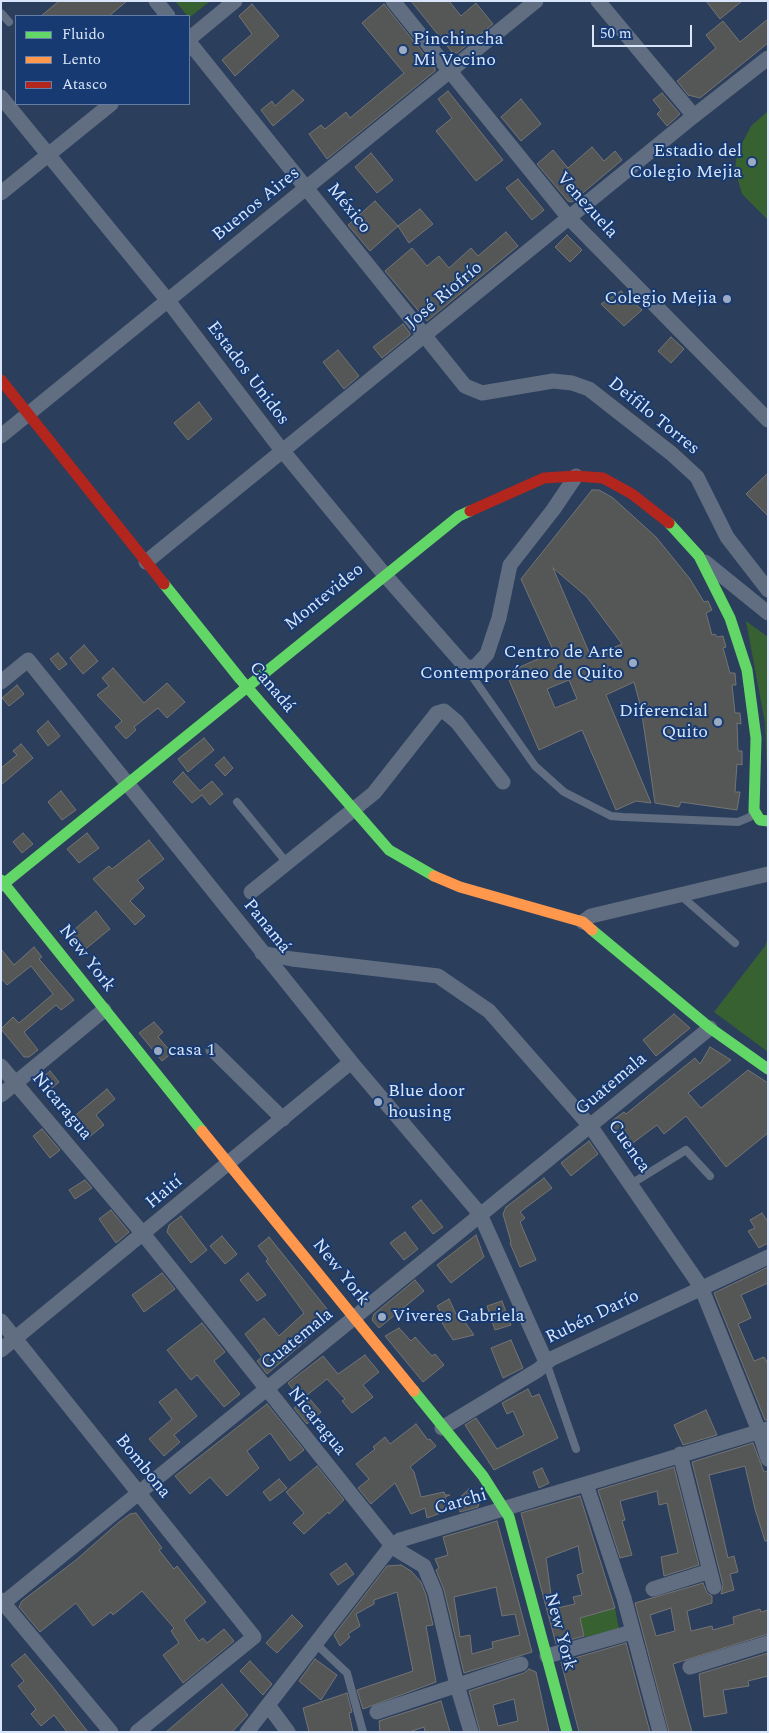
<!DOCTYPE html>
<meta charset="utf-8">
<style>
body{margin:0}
#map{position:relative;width:769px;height:1733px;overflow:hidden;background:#2b3e5c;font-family:Spectral,serif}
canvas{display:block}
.frame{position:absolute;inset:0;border:2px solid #d8e5fa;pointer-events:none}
.legend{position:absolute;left:15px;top:15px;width:175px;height:90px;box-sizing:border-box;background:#163a71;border:1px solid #647ea8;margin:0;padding:6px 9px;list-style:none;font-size:15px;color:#d8e5fa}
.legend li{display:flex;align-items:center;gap:10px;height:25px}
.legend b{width:25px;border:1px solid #647ea8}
.scale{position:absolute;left:592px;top:25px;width:100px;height:22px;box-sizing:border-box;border:2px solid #d8e5fa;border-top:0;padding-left:6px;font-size:15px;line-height:18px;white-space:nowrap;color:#d8e5fa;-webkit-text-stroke:4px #163a71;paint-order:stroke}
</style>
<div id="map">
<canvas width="769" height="1733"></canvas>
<div class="frame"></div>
<ul class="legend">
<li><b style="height:6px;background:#63d668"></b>Fluido</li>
<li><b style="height:6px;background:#ff974d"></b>Lento</li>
<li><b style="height:6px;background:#b3261e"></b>Atasco</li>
</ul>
<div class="scale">50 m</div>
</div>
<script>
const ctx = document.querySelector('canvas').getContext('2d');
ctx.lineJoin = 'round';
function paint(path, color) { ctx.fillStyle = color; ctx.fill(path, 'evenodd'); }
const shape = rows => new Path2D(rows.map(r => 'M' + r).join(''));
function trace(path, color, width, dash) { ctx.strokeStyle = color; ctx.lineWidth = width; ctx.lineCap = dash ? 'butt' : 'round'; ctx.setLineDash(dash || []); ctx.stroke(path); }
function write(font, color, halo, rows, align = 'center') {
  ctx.font = font + ' Spectral,serif'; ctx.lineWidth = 4; ctx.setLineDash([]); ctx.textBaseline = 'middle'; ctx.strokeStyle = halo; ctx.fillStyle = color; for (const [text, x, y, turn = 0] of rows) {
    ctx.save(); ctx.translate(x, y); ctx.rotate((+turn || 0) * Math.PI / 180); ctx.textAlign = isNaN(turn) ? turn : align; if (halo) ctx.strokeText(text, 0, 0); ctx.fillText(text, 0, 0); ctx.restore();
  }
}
paint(shape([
 [175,1,210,1,189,18],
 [768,111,768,220,742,194,735,170,737,153,751,126],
 [746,621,768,637,768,794,765,723],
 [768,938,768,1052,714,1012,765,946],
 [615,1608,619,1629,585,1637,578,1619]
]), '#376131');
const building = shape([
 [59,1,127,1,109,16,41,16,59,1],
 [411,1,449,1,461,16,476,3,493,24,457,53,452,52,411,1],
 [706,1,742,1,720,19,706,1],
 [252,4,279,36,235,76,222,60,252,34,239,16,252,4],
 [384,4,435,68,435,71,327,159,309,134,321,125,325,129,346,112,350,118,404,73,362,23,384,4],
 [768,19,768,43,700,98,688,95,677,81,716,48,706,35,723,21,740,42,768,19],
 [293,90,304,100,273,126,261,110,272,101,275,106,293,90],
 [448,91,503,160,476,181,436,131,452,118,438,99,448,91],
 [662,93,680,114,667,126,657,114,661,110,653,100,662,93],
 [521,99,541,124,521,141,501,117,521,99],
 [592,147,604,161,615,151,622,160,572,202,568,201,537,164,553,150,568,168,592,147],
 [371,153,393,180,377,193,355,167,371,153],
 [518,179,544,210,532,220,506,188,518,179],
 [375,201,398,226,370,251,348,225,375,201],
 [420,209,433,224,409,243,398,226,420,209],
 [506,232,518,246,427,321,385,271,412,248,427,266,439,256,449,268,471,248,478,256,506,232],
 [567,235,582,250,570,262,555,247,567,235],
 [621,291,642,310,624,326,601,304,621,291],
 [403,324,410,333,410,335,382,358,373,347,403,324],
 [671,337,684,349,671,363,658,351,671,337],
 [338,350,359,376,344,389,323,362,338,350],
 [199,402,212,419,188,440,174,423,199,402],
 [768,473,768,516,746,494,768,473],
 [592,490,599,490,613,498,656,537,690,579,704,602,708,601,712,610,706,613,712,635,715,634,717,637,723,636,726,647,723,648,730,673,735,673,736,685,732,685,735,713,740,713,741,724,737,723,738,751,742,751,742,765,737,764,735,792,740,792,737,810,681,802,679,807,655,803,641,708,634,682,606,695,651,803,636,801,616,810,582,730,539,750,506,673,554,652,521,579,592,490],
 [553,568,587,597,622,644,591,657,553,568],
 [569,680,577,699,555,708,547,689,569,680],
 [84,645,98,661,83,674,70,658,84,645],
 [58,653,67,664,59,670,50,659,58,653],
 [113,668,144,703,167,683,185,702,167,718,158,708,134,727,136,730,126,739,115,727,122,721,97,695,109,686,102,678,113,668],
 [17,685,24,694,9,706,2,698,17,685],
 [48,721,60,736,48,746,37,731,48,721],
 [204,738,214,750,188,772,178,759,204,738],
 [21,744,33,758,1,785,1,768,17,755,13,751,21,744],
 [224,757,233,768,225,776,215,765,224,757],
 [183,772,200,791,212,781,223,794,210,805,202,795,192,803,173,782,183,772],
 [61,791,76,810,62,820,48,802,61,791],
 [23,833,33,844,22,853,13,842,23,833],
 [87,833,99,848,79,863,67,849,87,833],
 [149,840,164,859,137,880,144,888,130,901,145,916,135,925,93,879,109,866,112,869,149,840],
 [96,911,110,929,83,951,69,934,96,911],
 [34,947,42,957,39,959,74,1000,61,1010,56,1005,24,1032,38,1050,29,1057,24,1057,1,1029,13,1017,19,1023,53,994,31,966,7,985,1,978,1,949,14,965,34,947],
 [674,1014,690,1028,656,1056,643,1040,674,1014],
 [154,1022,163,1032,158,1037,172,1053,162,1061,139,1033,154,1022],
 [710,1047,731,1060,688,1093,701,1108,748,1070,768,1083,768,1133,726,1167,686,1116,664,1134,657,1125,626,1148,612,1131,611,1125,613,1120,624,1112,626,1114,695,1058,700,1064,710,1047],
 [50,1071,59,1082,51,1089,42,1078,50,1071],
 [107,1089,115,1099,96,1115,104,1125,88,1138,71,1119,107,1089],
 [42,1129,60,1150,50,1158,33,1136,42,1129],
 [589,1141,598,1154,571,1176,561,1163,589,1141],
 [544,1178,552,1188,520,1212,525,1218,520,1222,536,1260,520,1267,510,1243,511,1242,503,1214,506,1207,544,1178],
 [85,1180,92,1188,75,1199,69,1190,85,1180],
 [421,1200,443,1227,433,1234,412,1207,421,1200],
 [111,1210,129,1232,116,1243,99,1219,111,1210],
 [762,1213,768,1222,768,1243,759,1248,748,1231,755,1228,750,1220,762,1213],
 [181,1216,207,1250,191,1263,167,1232,169,1225,181,1216],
 [405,1232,418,1249,404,1260,390,1243,405,1232],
 [476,1235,484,1257,451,1283,437,1265,476,1235],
 [222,1236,237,1254,225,1264,210,1246,222,1236],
 [269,1237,331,1314,330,1320,267,1374,257,1361,262,1357,245,1334,264,1318,279,1336,304,1313,266,1261,268,1259,258,1246,269,1237],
 [768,1267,768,1283,741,1295,751,1318,738,1324,754,1361,764,1357,768,1364,768,1420,765,1420,714,1293,768,1267],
 [162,1273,175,1289,144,1312,132,1295,162,1273],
 [248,1273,266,1295,257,1301,240,1280,248,1273],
 [415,1280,424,1291,379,1328,372,1320,374,1314,415,1280],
 [449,1299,456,1314,458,1312,474,1335,453,1340,442,1323,445,1320,437,1306,449,1299],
 [502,1301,511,1325,495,1330,487,1306,502,1301],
 [202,1323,225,1352,214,1361,240,1394,224,1407,197,1375,191,1380,167,1350,202,1323],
 [399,1328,411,1341,415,1337,432,1356,435,1354,444,1365,423,1382,385,1336,399,1328],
 [511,1340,523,1368,503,1378,491,1348,511,1340],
 [365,1355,379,1372,363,1385,373,1397,352,1413,342,1401,345,1399,327,1379,301,1400,288,1383,323,1356,338,1374,365,1355],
 [176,1389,197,1416,174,1435,180,1442,164,1456,149,1439,172,1419,159,1402,176,1389],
 [528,1389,532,1397,539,1394,558,1438,494,1470,465,1425,476,1418,497,1449,524,1435,513,1411,507,1414,502,1403,528,1389],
 [308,1397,321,1412,307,1424,294,1408,308,1397],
 [267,1404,304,1450,290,1461,270,1433,247,1451,259,1468,227,1496,210,1477,190,1494,175,1476,267,1404],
 [706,1410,717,1435,683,1445,674,1425,706,1410],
 [416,1424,428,1440,430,1439,436,1446,410,1467,414,1472,421,1497,444,1492,445,1495,450,1495,445,1497,449,1510,427,1518,425,1508,411,1514,395,1483,371,1504,358,1488,369,1479,356,1464,375,1449,373,1447,385,1437,390,1444,416,1424],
 [753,1443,764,1472,768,1471,768,1541,765,1541,755,1509,745,1466,709,1475,728,1558,734,1556,738,1572,730,1574,734,1590,721,1594,723,1585,692,1462,753,1443],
 [317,1466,344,1500,329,1514,328,1512,304,1534,293,1523,304,1513,286,1492,317,1466],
 [674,1467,699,1565,664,1576,661,1557,678,1553,667,1503,659,1505,657,1491,620,1501,625,1520,622,1521,632,1555,620,1558,598,1490,674,1467],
 [542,1468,549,1483,539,1488,533,1472,542,1468],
 [279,1479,287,1488,270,1501,263,1492,279,1479],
 [469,1489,479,1503,478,1507,460,1512,457,1500,469,1489],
 [580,1496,615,1608,580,1618,584,1636,556,1644,521,1513,580,1496],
 [578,1546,583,1573,577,1575,582,1595,573,1597,575,1604,553,1609,546,1558,578,1546],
 [136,1513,162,1548,159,1550,174,1569,177,1566,206,1602,184,1620,199,1641,203,1638,207,1643,224,1629,234,1641,183,1683,163,1655,179,1643,171,1631,174,1628,142,1591,113,1615,111,1612,93,1626,76,1603,40,1632,19,1607,22,1601,76,1560,118,1523,130,1514,136,1513],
 [497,1521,532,1652,464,1673,444,1590,436,1570,439,1568,435,1559,448,1555,443,1537,497,1521],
 [496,1587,502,1616,515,1614,520,1635,492,1642,493,1648,472,1654,470,1635,460,1637,454,1597,496,1587],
 [346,1563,354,1574,338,1585,330,1574,346,1563],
 [401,1565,411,1571,421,1582,426,1595,433,1625,426,1626,436,1682,363,1709,357,1690,413,1671,397,1592,374,1600,374,1604,356,1614,360,1626,348,1634,350,1637,340,1646,334,1635,387,1566,401,1565],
 [703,1583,707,1593,712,1596,712,1603,687,1611,691,1631,712,1626,713,1630,734,1624,733,1617,760,1609,761,1612,768,1610,768,1634,673,1664,692,1732,669,1732,635,1603,703,1583],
 [671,1608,675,1631,656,1636,650,1615,671,1608],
 [292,1615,303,1626,277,1653,266,1643,292,1615],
 [626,1643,650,1732,579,1732,561,1662,626,1643],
 [768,1653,768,1676,748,1681,749,1686,723,1690,727,1713,704,1717,699,1674,768,1653],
 [25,1654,52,1686,88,1732,67,1732,54,1715,41,1726,31,1714,36,1709,18,1686,24,1681,11,1665,25,1654],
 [315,1659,337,1675,321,1700,299,1681,315,1659],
 [250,1661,272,1684,263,1695,240,1671,250,1661],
 [529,1669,536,1672,549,1732,480,1732,469,1691,524,1673,529,1669],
 [514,1699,518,1721,498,1726,493,1705,514,1699],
 [222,1684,248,1715,232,1732,166,1732,222,1684],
 [347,1693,352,1712,349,1713,353,1732,309,1732,303,1708,347,1693],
 [441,1701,450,1732,425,1732,424,1727,409,1732,380,1732,379,1721,441,1701]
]);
paint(building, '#555656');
trace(building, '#747474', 1);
trace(shape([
 [1,13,9,22],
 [469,668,474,679,535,766,564,792,611,816,623,817,738,822,750,817,753,812],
 [237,802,287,863],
 [679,894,735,943],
 [631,1184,686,1150,710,1176],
 [546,1362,576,1449],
 [316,1644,347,1673,363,1732]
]), '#616e81', 8);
trace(shape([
 [156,1,168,16],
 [393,1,569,218,768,420],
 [598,1,694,116],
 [189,39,235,1],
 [189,42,465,386,482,393,553,381,572,383,589,389,672,454,697,477,727,537,768,590],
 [1,97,169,302,277,444,384,574,464,665,469,668,476,666,487,654,499,618,510,565,553,510,576,476],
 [1,193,111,104],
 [1,436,536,1],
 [146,562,690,119,768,58],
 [705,562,768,613],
 [1,682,28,660,351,1062,480,1214,546,1362],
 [251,892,374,793,437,713,444,711,457,722,503,782],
 [583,922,591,916,768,874],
 [262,953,292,959,438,976,489,1011,591,1127,701,1287,759,1431,768,1459],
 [213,1050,283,1119],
 [1,1066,144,1235,394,1548,424,1566,435,1592,457,1685,471,1732],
 [1,1095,104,1010],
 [1,1321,254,1637,137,1732],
 [1,1350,351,1062],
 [442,1428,538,1370,551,1359,768,1257],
 [680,1454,714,1587],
 [586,1484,624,1598,660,1732],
 [653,1589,710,1571],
 [1,1600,111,1732],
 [1,1605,710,1028],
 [547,1656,632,1632],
 [690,1667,768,1643],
 [268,1705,288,1732],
 [377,1712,521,1664],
 [247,1732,392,1545,400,1540,768,1429]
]), '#616e81', 15);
trace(shape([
 [669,523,699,556,730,618,747,670,756,738,754,810,760,820,768,821],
 [164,584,240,679,389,850,434,876],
 [1,880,202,1131],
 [1,886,459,516,470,511],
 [592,930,710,1028,768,1069],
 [414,1391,483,1476,509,1517,567,1732]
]), '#63d668', 11);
trace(shape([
 [434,876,460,887,583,922,592,930],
 [202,1131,414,1391]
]), '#ff974d', 11);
trace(shape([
 [1,380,164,584],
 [470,511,544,478,576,476,603,478,632,494,669,523]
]), '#b3261e', 11);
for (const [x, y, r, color] of [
 [403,50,5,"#9babc3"],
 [752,162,5,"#9babc3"],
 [727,299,5,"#9babc3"],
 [633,663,5,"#9babc3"],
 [718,722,5,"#9babc3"],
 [158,1051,5,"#9babc3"],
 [378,1102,5,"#9babc3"],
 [382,1317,5,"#9babc3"]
]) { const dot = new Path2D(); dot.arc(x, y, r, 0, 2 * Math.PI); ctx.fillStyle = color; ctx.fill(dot); trace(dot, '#163a71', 2); }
write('18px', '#d8e5fa', '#163a71', [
 ["Pinchincha",413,40],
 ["Mi Vecino",413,61],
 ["Estadio del",742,152,"right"],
 ["Colegio Mejia",742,173,"right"],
 ["Colegio Mejia",717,299,"right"],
 ["Centro de Arte",623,653,"right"],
 ["Contemporáneo de Quito",623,674,"right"],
 ["Diferencial",708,712,"right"],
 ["Quito",708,733,"right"],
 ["casa 1",168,1051],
 ["Blue door",388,1092],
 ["housing",388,1113],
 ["Viveres Gabriela",392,1317]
], 'left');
write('18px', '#d8e5fa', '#163a71', [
 ["Buenos Aires",257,205,-39],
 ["Venezuela",586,206,48],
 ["México",348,209,51],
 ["José Riofrío",445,296,-40],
 ["Estados Unidos",247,374,53],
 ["Deifilo Torres",653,417,39],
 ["Montevideo",325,598,-39],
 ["Canadá",271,688,50],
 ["Panamá",266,927,51],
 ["New York",86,959,52],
 ["Guatemala",612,1085,-40],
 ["Nicaragua",61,1107,50],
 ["Cuenca",628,1147,55],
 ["Haití",165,1193,-40],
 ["New York",340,1273,51],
 ["Rubén Darío",593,1318,-26],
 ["Guatemala",298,1340,-39],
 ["Nicaragua",316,1422,51],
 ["Bombona",142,1467,51],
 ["Carchi",461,1503,-16],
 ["New York",559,1632,75]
]);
</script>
